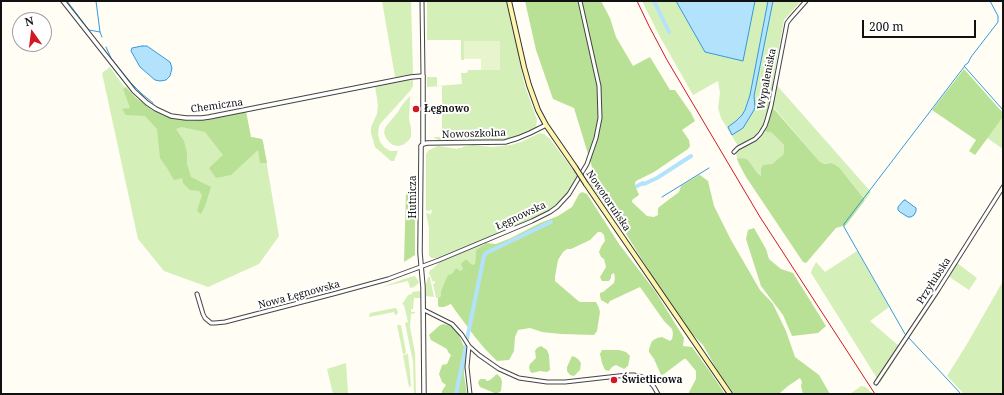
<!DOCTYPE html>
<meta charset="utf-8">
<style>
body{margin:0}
#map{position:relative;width:1004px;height:395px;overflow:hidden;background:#fffdf4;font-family:"Noto Serif",serif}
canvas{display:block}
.frame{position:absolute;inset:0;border:2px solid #111;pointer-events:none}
.north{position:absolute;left:12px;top:12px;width:40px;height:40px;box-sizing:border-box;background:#fff;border:1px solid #a0a0a0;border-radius:50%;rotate:346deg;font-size:11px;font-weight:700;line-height:16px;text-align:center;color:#111}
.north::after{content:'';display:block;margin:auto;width:14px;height:18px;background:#d01924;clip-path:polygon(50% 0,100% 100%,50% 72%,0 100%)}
.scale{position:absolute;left:862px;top:20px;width:114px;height:18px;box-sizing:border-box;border:2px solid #111;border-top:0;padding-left:5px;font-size:12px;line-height:14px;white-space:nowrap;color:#111;-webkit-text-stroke:3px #fff;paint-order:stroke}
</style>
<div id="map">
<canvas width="1004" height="395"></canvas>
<div class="frame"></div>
<div class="north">N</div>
<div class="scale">200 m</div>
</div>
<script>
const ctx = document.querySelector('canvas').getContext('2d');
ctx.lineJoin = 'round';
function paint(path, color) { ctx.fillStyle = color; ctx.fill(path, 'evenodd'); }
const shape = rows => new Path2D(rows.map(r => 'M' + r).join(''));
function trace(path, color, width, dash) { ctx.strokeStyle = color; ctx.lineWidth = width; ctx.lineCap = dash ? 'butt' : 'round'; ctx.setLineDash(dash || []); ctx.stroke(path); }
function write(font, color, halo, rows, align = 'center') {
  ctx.font = font + ' "Noto Serif",serif'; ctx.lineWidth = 4; ctx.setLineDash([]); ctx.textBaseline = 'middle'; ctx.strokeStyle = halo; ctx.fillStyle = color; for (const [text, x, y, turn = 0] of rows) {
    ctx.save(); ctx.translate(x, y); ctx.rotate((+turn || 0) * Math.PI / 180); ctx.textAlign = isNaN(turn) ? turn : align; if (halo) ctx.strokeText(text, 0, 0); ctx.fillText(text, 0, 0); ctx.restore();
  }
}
paint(shape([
 [382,1,411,1,413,74,395,77],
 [427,1,506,1,518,52,524,83,537,120,536,127,527,133,511,138,502,140,469,141,468,139,438,140,433,137,442,137,442,86,427,87,427,77,437,77,437,86,462,84,461,73,467,73,468,70,500,70,500,41,464,41,464,60,461,60,461,40,427,40],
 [642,1,801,1,784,20,773,81,871,192,865,200,839,167,834,164,831,163,823,164,820,162,769,102,765,119,756,135,738,146,721,118,718,108,720,93,718,81,693,95,660,37],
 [110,67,122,84,136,98,152,110,164,116,177,119,189,121,201,120,246,112,251,137,262,139,263,142,279,236,259,264,208,287,164,271,138,239,102,73],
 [413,79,413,86,410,91,381,123,379,126,378,134,380,142,384,147,390,151,398,151,394,161,391,161,375,147,371,133,371,127,377,114,378,105,375,86],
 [409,97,409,96,410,97,409,119,411,128,411,137,408,141,403,145,398,146,393,145,389,142,386,138,384,133,385,128,387,125,398,112,402,105],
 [1003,117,1003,149,987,138],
 [763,131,772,133,784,145,784,150,783,155,779,159,772,164,761,169,761,175,759,176,749,161,740,158,737,159,736,152,739,149,757,140,761,136],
 [540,133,544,134,550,139,578,177,568,192,561,201,550,210,535,218,515,227,437,258,431,258,429,255,429,228,426,213,431,214,432,210,426,211,426,154,429,150,438,146,458,149,458,148,462,148,462,147,473,145,492,147,501,146,511,145,521,142],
 [482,244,483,245,482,246,476,250,475,264,472,266,466,259,463,269,460,271,441,291,441,296,438,298,436,298,433,284,435,283,435,281,433,282,429,273,430,270,434,268,439,262],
 [857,251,889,307,870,321,899,346,892,357,894,361,880,383,811,273,812,269,816,262,825,272],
 [957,263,977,278,969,290,948,276],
 [415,276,419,282,418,284,415,286,414,287,410,288,408,281,382,287,407,278],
 [428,277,430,277,430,278,434,297,426,296,426,284],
 [1003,281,1003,391,1002,394,964,394,947,376,967,344],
 [419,291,421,293,421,298,414,298,413,309,411,309,411,312,415,312,415,313,411,314,410,327,415,353,416,394,414,394,413,362,405,323,408,322,404,305,402,304,408,295,412,294,412,292],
 [395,308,397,309,398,313,396,315,395,315,394,312,369,317,370,313],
 [397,325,401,325,406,352,405,354,403,354],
 [408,354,410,373,411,386,409,387,403,355],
 [346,363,348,394,333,394,327,369],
 [861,386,866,387,872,394,850,394]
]), '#d5efb9');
paint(shape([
 [525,1,601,1,610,18,616,37,633,66,650,57,670,90,675,90,691,113,695,121,682,130,689,140,690,146,688,149,654,172,636,181,635,183,635,185,639,195,632,200,632,202,647,216,654,217,658,215,658,209,659,207,679,192,681,186,699,175,700,175,708,181,714,206,731,240,760,290,773,304,786,331,795,357,819,375,830,394,803,394,801,386,802,382,800,378,788,386,780,393,780,394,734,394,717,370,703,345,691,333,656,282,628,237,590,184,592,175,592,167,574,108,553,99,536,50],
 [964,69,1003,113,1003,117,975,155,969,151,976,140,932,110],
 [126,87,136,98,152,110,164,116,177,119,189,121,201,120,246,112,251,137,262,139,263,142,267,163,260,163,258,150,231,175,216,178,209,168,223,155,205,132,182,127,176,129,184,141,187,153,187,164,191,177,211,187,205,206,201,214,197,211,202,195,199,191,190,190,183,183,182,178,174,180,167,168,160,158,157,129,145,116,126,115,122,109,130,108,123,89],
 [768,102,820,162,824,164,831,163,834,164,839,167,865,200,846,225,836,228,807,262,806,263,803,262,746,177,739,164,737,159,740,158,746,159,749,161,758,174,761,176,761,169,763,165,772,164,783,155,784,150,784,145,772,133,759,130,765,119],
 [582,192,587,194,619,244,655,291,684,338,683,346,692,347,711,373,725,394,688,394,696,379,696,371,686,359,684,359,664,374,661,375,654,359,649,352,649,349,652,341,657,338,662,337,670,341,672,339,673,334,672,329,664,321,640,287,610,301,608,304,601,300,600,296,600,293,603,292,614,283,615,278,614,273,611,275,611,278,609,281,602,281,600,277,606,267,604,259,601,257,599,252,601,247,602,245,605,241,604,235,601,232,598,232,590,240,571,249,567,249,563,252,558,260,555,277,555,281,576,299,580,302,596,302,599,308,600,312,597,331,594,335,561,334,542,332,530,328,518,330,515,337,514,351,509,360,497,361,485,349,475,337,455,310,451,304,444,307,439,307,438,305,438,298,441,296,441,291,448,275,452,274,456,268,460,271,463,269,461,264,466,259,472,265,475,264,476,250,486,243,496,244,511,238,540,223,558,216,572,207,579,194],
 [406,193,415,193,415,255,404,262],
 [754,228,766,249,769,259,781,269,793,273,826,326,818,333,792,336,783,315,761,286,746,239,748,230],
 [443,324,452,326,458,333,466,351,464,375,467,394,442,394,442,391,446,385,442,382,439,374,442,365,447,364,451,355,448,352,447,349,431,340,429,335,439,326],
 [541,346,547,350,549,355,550,370,547,372,540,371,532,373,530,371,529,367,530,364,536,358,535,351,537,348],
 [602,350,619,350,626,352,630,356,628,366,624,369,616,365,612,367,609,371,605,370,602,363,600,354],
 [572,356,575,357,578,359,581,363,580,370,574,376,570,375,567,371,567,367],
 [497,374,501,378,502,382,501,391,498,393,494,393,492,392,480,387,478,383,479,380,481,379,485,379,487,381,490,380]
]), '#b9e196');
paint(shape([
 [464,41,500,41,500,70,481,70,481,59,464,59]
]), '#e7f5cc');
const water = shape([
 [676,1,755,1,743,61,705,52,676,1],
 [768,1,773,1,754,96,755,107,754,110,743,128,732,135,728,127,736,121,742,115,745,110,750,95,768,1],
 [142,46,147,46,170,62,172,68,170,76,166,80,160,81,155,80,140,67,131,51,132,48,142,46],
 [905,200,916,208,916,211,914,215,911,217,908,217,900,212,898,210,898,207,903,201,905,200]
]);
paint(water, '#b3e2fc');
trace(water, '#339adb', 1);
trace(shape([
 [67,1,89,30,100,32],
 [96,1,100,32,102,37],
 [990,1,998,16,998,22,971,57,968,63,964,66,1003,110],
 [106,47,111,58,131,83,142,94,153,103],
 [662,197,709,168],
 [905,334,844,227,844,224,964,67],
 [909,338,961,394],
 [871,394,871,393]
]), '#339adb', 1);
trace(shape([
 [654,1,669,32],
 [637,186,643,183,644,184,657,178,691,156],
 [467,339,484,256,486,253,551,222],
 [456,394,466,346]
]), '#b3e2fc', 4);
const minor = shape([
 [422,1,423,76],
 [734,152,738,148,755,139,760,134,765,126,767,120,771,106,787,23,790,19,806,1],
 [197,294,203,314,205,318,211,323,215,323,225,322,333,294,388,279,439,260,532,221,550,212,557,207,569,194,587,164,596,138,600,118,599,86,580,1],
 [424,310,452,324,462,335,469,346,479,355,499,369,519,378,547,382,565,382,627,375,634,375,642,377,649,381,654,387,658,394],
 [469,346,467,367,470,394],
 [876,383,938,290,1003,187]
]);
const tertiary = shape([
 [63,1,134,91,147,103,156,109,171,116,186,118,202,118,209,117,411,77,423,76,423,144,421,146,421,150,420,253,423,287,424,394],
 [423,144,427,143,505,142,518,138,530,133,546,125]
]);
const secondary = shape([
 [509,1,524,67,529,85,538,110,546,125,575,167],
 [586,184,730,394]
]);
trace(minor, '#444', 5);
trace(tertiary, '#444', 5.5);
trace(secondary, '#333', 6);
trace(minor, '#fff', 3);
trace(tertiary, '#fff', 3.5);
trace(secondary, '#fff5af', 4);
trace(shape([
 [637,1,649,26,667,60,760,217,875,394]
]), '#d01924', 1);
const secondaryBridge = shape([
 [575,167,586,184]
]);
trace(secondaryBridge, '#333', 6, []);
trace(secondaryBridge, '#fff5af', 4);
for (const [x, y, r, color] of [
 [416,109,4,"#d01924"],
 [614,380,4,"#d01924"]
]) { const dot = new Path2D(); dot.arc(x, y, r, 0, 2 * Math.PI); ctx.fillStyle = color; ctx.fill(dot); trace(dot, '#fff', 1.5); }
write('10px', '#111', '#fff', [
 ["Wypaleniska",767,79,-79],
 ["Chemiczna",217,106,-8],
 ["Nowoszkolna",474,134,-2],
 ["Hutnicza",413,197,-90],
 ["Nowotoruńska",608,201,56],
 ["Łęgnowska",521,216,-25],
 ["Przyłubska",934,281,-57],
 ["Nowa Łęgnowska",299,295,-15]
]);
write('bold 10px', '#111', '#fff', [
 ["Łęgnowo",424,109],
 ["Świetlicowa",622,380]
], 'left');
</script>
